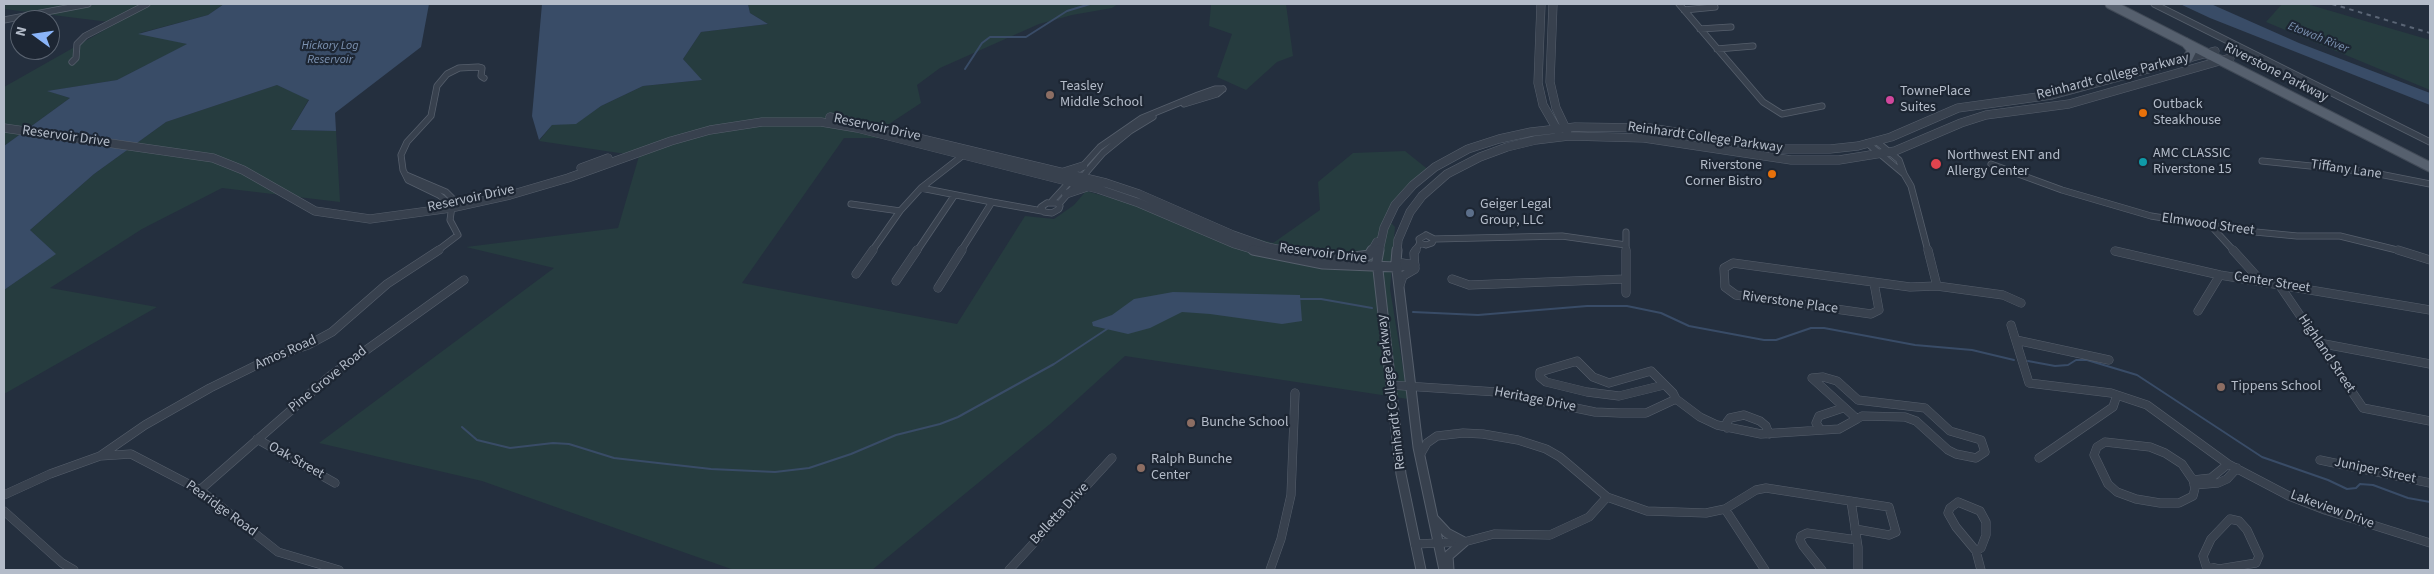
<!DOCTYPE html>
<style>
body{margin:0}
#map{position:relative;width:2434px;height:574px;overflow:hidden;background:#242f3e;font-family:"Source Sans 3",sans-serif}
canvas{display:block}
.frame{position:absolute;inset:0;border:5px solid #b4bcc9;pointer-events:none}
.north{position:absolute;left:10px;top:10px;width:50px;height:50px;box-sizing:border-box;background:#1d2633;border:1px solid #59626f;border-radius:50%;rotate:284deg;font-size:14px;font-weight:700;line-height:20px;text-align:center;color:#b4bcc9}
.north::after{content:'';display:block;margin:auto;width:18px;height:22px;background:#8ab4f8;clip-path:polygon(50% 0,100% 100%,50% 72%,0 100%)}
</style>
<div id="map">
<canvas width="2434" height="574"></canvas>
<div class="frame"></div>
<div class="north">N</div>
</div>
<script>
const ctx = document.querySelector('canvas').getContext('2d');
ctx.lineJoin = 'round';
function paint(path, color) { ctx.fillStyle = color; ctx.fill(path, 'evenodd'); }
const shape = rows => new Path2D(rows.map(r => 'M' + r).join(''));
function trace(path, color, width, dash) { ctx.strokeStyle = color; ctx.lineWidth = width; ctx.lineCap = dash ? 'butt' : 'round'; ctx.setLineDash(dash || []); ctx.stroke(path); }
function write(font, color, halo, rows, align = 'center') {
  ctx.font = font + ' "Source Sans 3",sans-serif'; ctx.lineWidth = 4.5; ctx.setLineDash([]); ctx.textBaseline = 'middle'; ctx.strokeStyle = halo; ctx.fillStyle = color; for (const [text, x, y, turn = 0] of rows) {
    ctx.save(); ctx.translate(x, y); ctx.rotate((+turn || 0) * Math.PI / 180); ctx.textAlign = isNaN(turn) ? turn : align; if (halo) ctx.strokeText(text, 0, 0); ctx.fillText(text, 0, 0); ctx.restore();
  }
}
paint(shape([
 [4,4,224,4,208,15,140,33,188,44,117,80,48,91,70,98,4,146,4,87,117,23,4,9],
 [748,4,1118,4,1112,8,1072,15,1039,24,940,68,917,85,921,103,889,124,880,138,844,138,742,283,957,324,1025,216,1054,219,1074,205,1086,191,1273,243,1320,210,1318,182,1353,153,1405,151,1430,171,1387,219,1395,227,1390,289,1408,399,1125,356,1050,424,872,570,734,570,482,481,319,443,554,268,466,247,618,228,639,156,539,141,552,125,576,123,601,106,643,86,701,80,683,59,701,32,768,24,750,13],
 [1213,4,1286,4,1293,56,1277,62,1246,90,1217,77,1232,34,1209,26,1211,5],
 [2282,4,2307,4,2430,40,2430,90,2266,22],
 [277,85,309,99,291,130,336,131,340,202,222,188,142,229,50,288,157,307,4,394,4,290,55,254,30,230,94,174,166,122]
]), '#263c3f');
paint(shape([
 [224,4,429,4,421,47,335,113,336,131,291,130,309,100,277,85,166,122,94,174,30,230,56,254,4,290,4,146,70,98,47,91,117,80,187,44,138,34,208,15],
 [542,4,748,4,750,13,768,24,701,32,683,59,702,80,643,86,601,106,576,124,552,125,539,140,532,116],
 [2180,4,2211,4,2299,43,2430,93,2430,105,2210,18],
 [1173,292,1300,295,1302,321,1282,324,1210,314,1182,312,1150,328,1128,334,1093,326,1092,322,1112,315,1134,299]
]), '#394c67');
trace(shape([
 [965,69,982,43,990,37,1026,37,1067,11,1090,4],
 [1299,299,1321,299,1372,308],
 [1413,312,1478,315,1587,306,1627,306,1661,313,1689,326,1764,340,1776,340,1811,328,1824,328,1915,345,1972,350,2014,360],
 [2028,361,2055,366,2068,365,2076,360,2087,360,2137,375,2262,457,2328,480,2347,489,2356,488,2360,484,2373,485,2408,498,2430,502],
 [462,427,477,440,510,448,553,443,569,444,614,458,711,469,775,472,809,468,851,454,896,435,940,424,958,417,1054,364,1107,329]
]), '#394c67', 2);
const minorFar1 = shape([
 [1679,4,1763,102,1782,114,1822,106],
 [2154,4,2430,142],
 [1684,10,1715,7],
 [4,20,88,4],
 [1700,29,1731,27],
 [1717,49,1753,46],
 [72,62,76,58,77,44,85,36,147,4],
 [1184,104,1217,94,1223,89],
 [1867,143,1904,174,1899,160,1876,141],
 [2262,161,2369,172,2430,184],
 [1991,164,2062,190,2151,216,2245,231,2297,236,2340,236,2401,251],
 [1080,169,1100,147,1142,118,1198,95,1215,89,1223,89],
 [1904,174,1911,186,1928,251],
 [406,175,446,192,453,199,450,220,458,235,437,251],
 [992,202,1042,211],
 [1051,202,1072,179],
 [1047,203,1057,203,1060,206,1059,209,1052,213,1044,212,1041,207,1047,203],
 [851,204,900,211],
 [1059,204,1103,153,1130,131,1153,117],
 [451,205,439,195,408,180,403,170,401,155,407,142,431,116,437,86,447,74,459,68,478,67,482,68,481,76,484,78],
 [2212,227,2234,251],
 [1626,232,1626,251],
 [1426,235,1434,239,1432,243,1426,245,1420,243,1419,239,1426,235],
 [1434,239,1562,236,1626,245],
 [872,251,900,211,921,188],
 [917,251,954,196],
 [961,251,992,202,921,188,966,153],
 [1415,251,1420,243]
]);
const minor = shape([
 [1626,250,1626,293],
 [1928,250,1937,286],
 [2233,250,2260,280],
 [2398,250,2430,260],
 [2115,251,2220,275,2430,310],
 [1396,262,1415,265,1396,267],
 [856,274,873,250],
 [1452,279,1469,285,1626,279],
 [896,281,917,250],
 [1874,283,1879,310,1871,314,1736,295,1725,287,1724,268,1733,263,1910,287,1937,286,2003,295,2021,303],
 [2278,283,2363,408,2430,421],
 [1400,285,1403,276,1415,269,1414,253,1416,250],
 [938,288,962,250],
 [2198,311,2220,275],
 [2011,325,2029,383,2111,393,2147,405,2228,464,2289,496,2325,510,2430,543],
 [2016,340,2109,360],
 [2319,343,2430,364],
 [1823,377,1837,381,1858,400,1925,408,1950,431,1981,440,1985,452,1976,458,1956,454,1948,450,1916,421,1905,417,1862,416,1857,419,1812,378,1823,377],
 [1390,385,1497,392,1595,412,1620,413,1646,413,1676,399,1673,393,1651,371,1609,383,1593,377,1577,361,1540,372,1540,377,1546,382,1587,392,1619,396,1664,385],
 [1676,399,1700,417,1717,425,1761,434,1839,429,1857,419],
 [1727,428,1727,422,1730,418,1744,415,1760,421,1766,426,1769,434],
 [1820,429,1816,423,1819,416,1843,408],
 [257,439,335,483],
 [2105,442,2150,447,2165,453,2182,464,2193,480,2195,488,2193,496,2179,503,2160,503,2136,499,2117,492,2108,484,2094,455,2097,447,2105,442],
 [1420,455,1427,443,1437,436,1463,433,1483,434,1518,440,1546,449,1560,457,1607,497,1647,511,1706,513,1725,509,1756,490,1766,488,1889,507,1896,532,1889,535,1855,529],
 [100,456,145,425,210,388,273,357,308,345,332,332,387,284,439,250],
 [2039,458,2113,407,2117,395],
 [2320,460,2430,483],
 [2193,480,2211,478,2228,464],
 [2194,485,2218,483,2227,479,2237,468],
 [200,490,330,376,464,280],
 [4,495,50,474,100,456,131,454,200,490,278,552,339,570],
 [1851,501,1858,547,1858,570],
 [1958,502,1980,511,1986,522,1986,535,1981,548,1976,551,1956,527,1948,513,1950,508,1958,502],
 [1725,509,1765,570],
 [4,511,62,563,74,570],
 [2230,519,2239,521,2247,530,2259,556,2256,563,2219,569,2206,566,2203,556,2211,539,2230,519],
 [1415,544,1464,542,1494,534,1550,535,1589,517,1607,497],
 [1976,551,1981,570],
 [1009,570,1112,458],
 [1270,570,1281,539,1291,495,1295,393],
 [1822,570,1803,546,1800,540,1801,536,1807,533,1857,540]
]);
const tertiaryFar1 = shape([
 [1541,4,1538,83,1543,105,1558,131],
 [1553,4,1550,82,1556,108,1567,131],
 [830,117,1106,183,1139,194,1233,235,1267,247,1286,251],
 [4,128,213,158,243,170,315,211,370,219,451,208,510,195,568,178,671,141,710,130,762,122,821,122,857,128,1098,189,1139,203,1235,244,1258,251],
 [581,168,608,158],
 [1064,172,1083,166],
 [1066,194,1087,187],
 [1372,251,1377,242],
 [1379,251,1384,228,1395,205,1413,185,1435,167,1468,149,1499,139,1531,132,1575,127,1650,128,1783,149,1830,149,1858,146,1891,137,1958,108,2052,95,2215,51],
 [1397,251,1398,240,1410,212,1422,196,1447,174,1480,157,1507,147,1536,140,1569,136,1644,138,1791,160,1839,160,1895,151,1961,123,1986,115,2069,104,2230,58]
]);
const tertiary = shape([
 [1253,250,1323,264,1396,267],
 [1280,250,1307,255,1361,260],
 [1379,250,1377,261,1401,474,1421,570],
 [1397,250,1396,262,1418,447,1444,570],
 [1355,257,1369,255,1372,250],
 [1433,518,1447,533,1464,542,1448,556,1449,570]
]);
const primary = shape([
 [2110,4,2430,167],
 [2185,42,2192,50,2188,58]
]);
trace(minorFar1, '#565f6c', 7);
trace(minor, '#565f6c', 9);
trace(tertiaryFar1, '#565f6c', 9);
trace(tertiary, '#565f6c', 11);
trace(primary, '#414a57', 11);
trace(minorFar1, '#38414e', 5.5);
trace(minor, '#38414e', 8);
trace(tertiaryFar1, '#38414e', 8);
trace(tertiary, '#38414e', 9);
trace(primary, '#56606e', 9);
trace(shape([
 [2332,4,2430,33]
]), '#5a6575', 2, [4.5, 4.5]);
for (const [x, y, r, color] of [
 [1050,95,5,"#8d6e63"],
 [1890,100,5,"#d1479c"],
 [2143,113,5,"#e8710a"],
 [2143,162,5,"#0f9aa8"],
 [1936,164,6,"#e0444e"],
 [1772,174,5,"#e8710a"],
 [1470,213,5,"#5c6f8a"],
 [2221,387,5,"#8d6e63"],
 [1191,423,5,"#8d6e63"],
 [1141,468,5,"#8d6e63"]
]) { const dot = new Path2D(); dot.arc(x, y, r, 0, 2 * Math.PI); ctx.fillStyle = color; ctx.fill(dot); trace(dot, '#1d2633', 2); }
write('italic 12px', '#7c92b1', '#1d2633', [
 ["Etowah River",2318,38,22],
 ["Hickory Log",330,46],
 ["Reservoir",330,60]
]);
write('14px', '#b4bcc9', '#1d2633', [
 ["Riverstone Parkway",2276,73,27],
 ["Reinhardt College Parkway",2113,77,-14],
 ["Reservoir Drive",877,128,12],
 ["Reservoir Drive",66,137,8],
 ["Reinhardt College Parkway",1705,138,8],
 ["Tiffany Lane",2346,170,8],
 ["Reservoir Drive",471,199,-12],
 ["Elmwood Street",2208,225,8],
 ["Reservoir Drive",1323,254,7],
 ["Center Street",2272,283,9],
 ["Riverstone Place",1790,303,8],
 ["Amos Road",286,353,-24],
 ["Highland Street",2326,354,56],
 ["Pine Grove Road",328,380,-39],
 ["Reinhardt College Parkway",1392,392,-97],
 ["Heritage Drive",1535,400,11],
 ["Oak Street",296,461,29],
 ["Juniper Street",2375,471,12],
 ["Pearidge Road",221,509,36],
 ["Lakeview Drive",2332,510,20],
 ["Belletta Drive",1060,514,-47]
]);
write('14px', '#b4bcc9', '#1d2633', [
 ["Teasley",1060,87],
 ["Middle School",1060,103],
 ["TownePlace",1900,92],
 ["Suites",1900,108],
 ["Outback",2153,105],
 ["Steakhouse",2153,121],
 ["AMC CLASSIC",2153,154],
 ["Riverstone 15",2153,170],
 ["Northwest ENT and",1947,156],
 ["Allergy Center",1947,172],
 ["Riverstone",1762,166,"right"],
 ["Corner Bistro",1762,182,"right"],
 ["Geiger Legal",1480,205],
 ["Group, LLC",1480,221],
 ["Tippens School",2231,387],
 ["Bunche School",1201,423],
 ["Ralph Bunche",1151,460],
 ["Center",1151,476]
], 'left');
</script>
